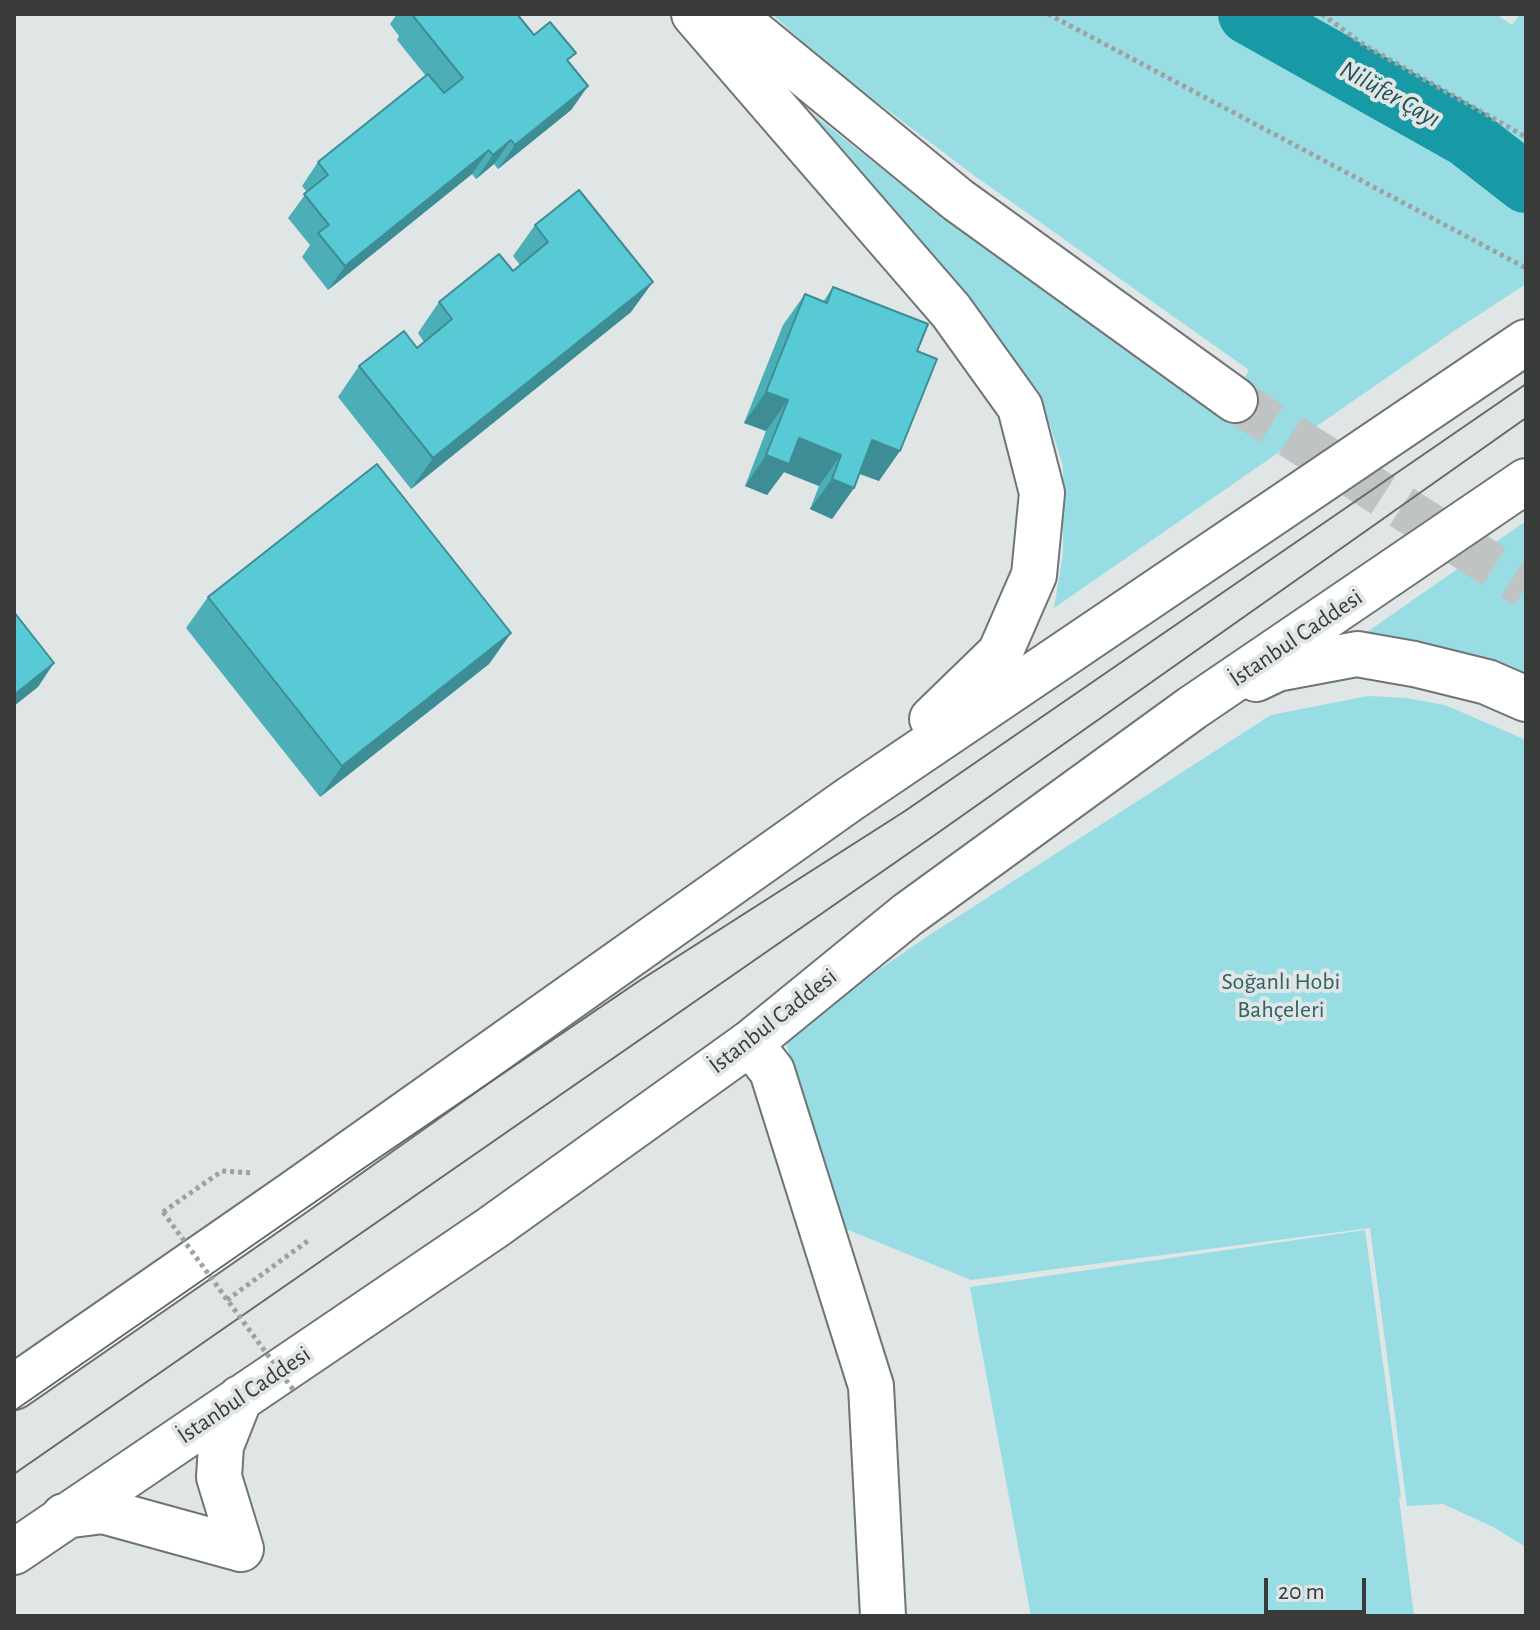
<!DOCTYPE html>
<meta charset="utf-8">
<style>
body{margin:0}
#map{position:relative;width:1540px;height:1630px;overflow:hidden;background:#e0e5e5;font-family:"Alegreya Sans",sans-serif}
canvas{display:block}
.frame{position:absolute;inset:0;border:16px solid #393b3b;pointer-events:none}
.scale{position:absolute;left:1264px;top:1578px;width:102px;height:36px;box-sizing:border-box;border:4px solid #393b3b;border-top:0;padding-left:10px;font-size:24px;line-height:28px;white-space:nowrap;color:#393b3b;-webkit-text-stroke:6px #e0e5e5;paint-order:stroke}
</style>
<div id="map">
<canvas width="1540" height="1630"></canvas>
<div class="frame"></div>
<div class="scale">20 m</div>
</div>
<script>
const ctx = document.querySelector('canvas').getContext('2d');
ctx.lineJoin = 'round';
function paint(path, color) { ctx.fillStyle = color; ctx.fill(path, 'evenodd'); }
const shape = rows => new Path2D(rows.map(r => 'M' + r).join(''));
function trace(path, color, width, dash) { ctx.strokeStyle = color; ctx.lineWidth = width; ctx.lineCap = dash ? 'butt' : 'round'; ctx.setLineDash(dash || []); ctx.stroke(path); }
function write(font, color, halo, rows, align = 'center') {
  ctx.font = font + ' "Alegreya Sans",sans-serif'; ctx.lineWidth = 8; ctx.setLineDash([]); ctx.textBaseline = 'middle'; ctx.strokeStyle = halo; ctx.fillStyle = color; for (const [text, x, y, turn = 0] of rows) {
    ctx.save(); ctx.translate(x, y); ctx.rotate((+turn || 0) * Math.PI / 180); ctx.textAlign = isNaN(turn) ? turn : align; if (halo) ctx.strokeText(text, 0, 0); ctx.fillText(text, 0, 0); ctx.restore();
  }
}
paint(shape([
 [772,14,1496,14,1512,25,1520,14,1526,14,1526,284,1457,329,1054,608,1063,554,1063,466,1039,391,791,97,956,227,1223,416,1249,370,972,174,824,62],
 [1526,521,1526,678,1485,661,1420,641,1367,632],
 [1368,696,1406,698,1445,705,1526,740,1526,1547,1493,1527,1443,1504,1407,1506,1370,1228,971,1280,836,1225,784,1035,928,936,1271,715],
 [1365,1230,1401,1497,1399,1498,1414,1616,1031,1616,970,1287]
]), '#99dde4');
trace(shape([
 [1248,14,1467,137,1526,183]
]), '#179aa5', 60);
trace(shape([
 [1235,400,1526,587]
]), '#bfc3c3', 44, [44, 22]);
const minor = shape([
 [750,1043,772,1071,871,1386,883,1616]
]);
const major = shape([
 [731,14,958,200,1235,400]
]);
const highway = shape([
 [694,14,951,311,1020,407,1042,493,1034,575,1000,653,932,719],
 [1256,679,1277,669,1357,654,1414,664,1487,682,1526,699],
 [14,1387,294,1193,850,799,1526,342],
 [240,1398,221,1446,219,1477,241,1549],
 [64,1516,103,1511,241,1549],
 [14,1552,492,1228,750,1043,907,915,1192,708,1526,481]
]);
trace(minor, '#707474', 48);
trace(major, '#707474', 48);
trace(highway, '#707474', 48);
trace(shape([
 [1048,14,1526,268],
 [1322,14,1364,45,1526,137],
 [163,1212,222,1171,253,1173],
 [227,1300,309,1240]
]), '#9da1a1', 5, [4, 4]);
trace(minor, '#fff', 44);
trace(major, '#fff', 44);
trace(highway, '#fff', 44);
trace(shape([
 [14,1411,364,1168,639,981,905,811,1526,384],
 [14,1474,932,837,1526,418]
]), '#656868', 2);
trace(shape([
 [163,1212,294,1391]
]), '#9da1a1', 5, [4, 4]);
paint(shape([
 [397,14,517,14,534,35,569,63,588,86,571,110,498,169,494,164,476,179,472,174,328,290,302,257,310,245,288,218,307,192,302,186,318,162,426,76,397,40,399,36,390,24],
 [535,225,631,312,411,489,338,397,359,366,417,348,424,342,418,333,439,302,513,271,520,265,513,256],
 [833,287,917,351,879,481,859,474,854,488,832,519,810,509,819,486,784,472,767,495,745,486,766,431,744,423,783,325,805,294,823,302],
 [208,597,511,633,489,664,320,797,186,628]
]), '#4caeb7');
paint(shape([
 [588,86,571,110,498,169,515,145],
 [511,140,494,164,476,179,493,155],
 [489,150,472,174,328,290,345,266],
 [653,282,631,312,411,489,433,458],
 [766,392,788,400,766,431,744,423],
 [799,438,841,455,819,486,784,472,767,495,745,486,766,455],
 [872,440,900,451,879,481,851,470],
 [832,479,854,488,832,519,810,509],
 [511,633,489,664,320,797,342,766],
 [54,663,38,687,14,706,14,695]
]), '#3e8d95');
const building = shape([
 [416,14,517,14,534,35,550,22,576,53,567,60,588,86,515,145,511,140,493,155,489,150,345,266,318,233,329,225,304,194,328,175,318,162,428,74,444,93,463,78,413,16,416,14],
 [579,190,653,282,433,458,359,366,404,331,417,348,452,319,439,302,499,254,513,271,548,242,535,225,579,190],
 [833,287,928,324,917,351,937,359,900,451,872,440,854,488,832,479,841,455,799,438,789,464,766,455,788,400,766,392,805,294,827,303,833,287],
 [377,464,511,633,342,766,208,597,377,464],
 [14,612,54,663,14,695,14,612]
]);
paint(building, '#58cad5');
trace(building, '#3e8d95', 2);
write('24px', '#393b3b', '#e0e5e5', [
 ["İstanbul Caddesi",1296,638,-34],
 ["İstanbul Caddesi",773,1021,-38],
 ["İstanbul Caddesi",244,1395,-34]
]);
write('24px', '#306165', '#e0e5e5', [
 ["Soğanlı Hobi",1281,982],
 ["Bahçeleri",1281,1010]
]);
write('italic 26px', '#1d4f54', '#e0e5e5', [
 ["Nilüfer Çayı",1390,94,29]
]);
</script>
